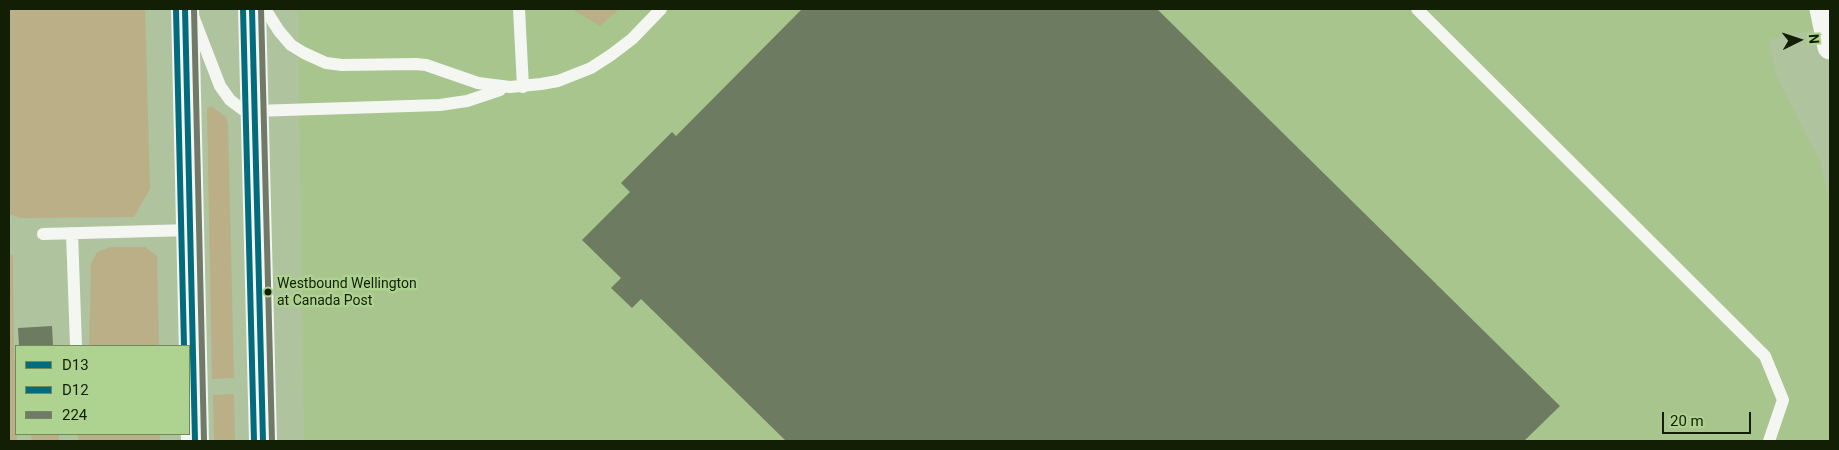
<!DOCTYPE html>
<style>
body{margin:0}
#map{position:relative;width:1839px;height:450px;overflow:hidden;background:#afc39f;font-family:Roboto,sans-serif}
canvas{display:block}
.frame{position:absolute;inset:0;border:10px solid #121f05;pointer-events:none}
.legend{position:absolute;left:15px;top:345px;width:175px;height:90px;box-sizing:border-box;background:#aed290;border:1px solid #708a58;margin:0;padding:6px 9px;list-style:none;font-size:15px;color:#121f05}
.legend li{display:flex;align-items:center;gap:10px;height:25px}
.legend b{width:25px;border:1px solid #708a58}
.north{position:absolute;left:1774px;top:15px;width:50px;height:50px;-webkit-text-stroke:4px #aed290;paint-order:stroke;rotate:86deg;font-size:14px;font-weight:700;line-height:20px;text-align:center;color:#121f05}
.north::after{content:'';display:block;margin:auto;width:18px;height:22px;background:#121f05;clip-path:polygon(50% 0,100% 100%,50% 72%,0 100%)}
.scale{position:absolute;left:1662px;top:412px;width:89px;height:22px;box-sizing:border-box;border:2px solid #121f05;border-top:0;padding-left:6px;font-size:15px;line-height:18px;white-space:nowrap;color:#121f05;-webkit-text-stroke:4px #aed290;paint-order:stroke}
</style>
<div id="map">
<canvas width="1839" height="450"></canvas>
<div class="frame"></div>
<ul class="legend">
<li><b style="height:6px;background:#026c7e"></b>D13</li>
<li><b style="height:6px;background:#026c7e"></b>D12</li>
<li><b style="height:6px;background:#717969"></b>224</li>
</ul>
<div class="north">N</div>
<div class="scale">20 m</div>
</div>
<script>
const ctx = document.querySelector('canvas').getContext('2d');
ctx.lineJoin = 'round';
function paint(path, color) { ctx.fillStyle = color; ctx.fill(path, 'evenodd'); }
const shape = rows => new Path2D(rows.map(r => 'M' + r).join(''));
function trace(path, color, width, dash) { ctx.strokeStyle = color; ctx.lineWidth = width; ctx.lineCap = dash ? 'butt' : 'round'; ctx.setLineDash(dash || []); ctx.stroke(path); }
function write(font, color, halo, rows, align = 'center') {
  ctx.font = font + ' Roboto,sans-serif'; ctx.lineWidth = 5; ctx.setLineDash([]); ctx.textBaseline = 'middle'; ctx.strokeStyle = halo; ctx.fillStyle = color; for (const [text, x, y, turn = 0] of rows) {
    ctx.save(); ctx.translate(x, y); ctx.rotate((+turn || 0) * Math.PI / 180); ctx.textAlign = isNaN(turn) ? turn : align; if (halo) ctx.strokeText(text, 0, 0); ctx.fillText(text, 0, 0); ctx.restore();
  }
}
paint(shape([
 [298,9,1830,9,1830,25,1769,40,1776,75,1821,163,1830,211,1830,441,304,441]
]), '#a7c58d');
paint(shape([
 [9,9,145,9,150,189,134,217,20,218,9,214],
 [572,9,619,9,600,26],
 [211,106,226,117,228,124,234,378,212,379,207,109],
 [111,247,145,247,157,256,159,346,89,346,91,264,97,252],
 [9,254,13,256,14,359,16,359,16,434,59,434,59,441,32,441,31,434,17,435,17,441,9,441],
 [234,394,235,441,214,441,213,395],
 [78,434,160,434,160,441,78,441]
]), '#baaf87');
paint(shape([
 [802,9,1157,9,1560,406,1524,441,786,441,641,299,632,308,611,288,621,278,582,240,630,192,621,183,672,132,676,136],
 [52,326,53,346,19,346,18,328]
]), '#6d7b61');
trace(shape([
 [265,9,279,31,291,45,304,53,326,63,342,65,416,64,426,65,478,83,510,87,541,84,558,81,591,68,611,55,632,39,661,9],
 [519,9,523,87],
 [1417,9,1765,356,1783,400,1769,441],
 [193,16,220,86,230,100,242,109,255,111,440,105,467,101,500,90],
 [72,233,76,346],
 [43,234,191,230]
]), '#f3f6f1', 12);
trace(shape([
 [1822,9,1830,47]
]), '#f3f6f1', 25);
trace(shape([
 [185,9,195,441],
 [252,9,263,441]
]), '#f3f6f1', 28);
trace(shape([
 [185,9,195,441],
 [252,9,263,441]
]), '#026c7e', 6);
trace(shape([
 [176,9,184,346],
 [243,9,254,441]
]), '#026c7e', 6);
trace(shape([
 [194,9,204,441],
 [261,9,272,441]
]), '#717969', 6);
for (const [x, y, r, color] of [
 [268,292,4.5,"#121f05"]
]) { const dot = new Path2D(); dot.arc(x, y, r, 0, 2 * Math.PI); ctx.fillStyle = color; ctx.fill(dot); trace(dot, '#aed290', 2); }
write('14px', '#121f05', '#aed290', [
 ["Westbound Wellington",277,284],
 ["at Canada Post",277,301]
], 'left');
</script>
